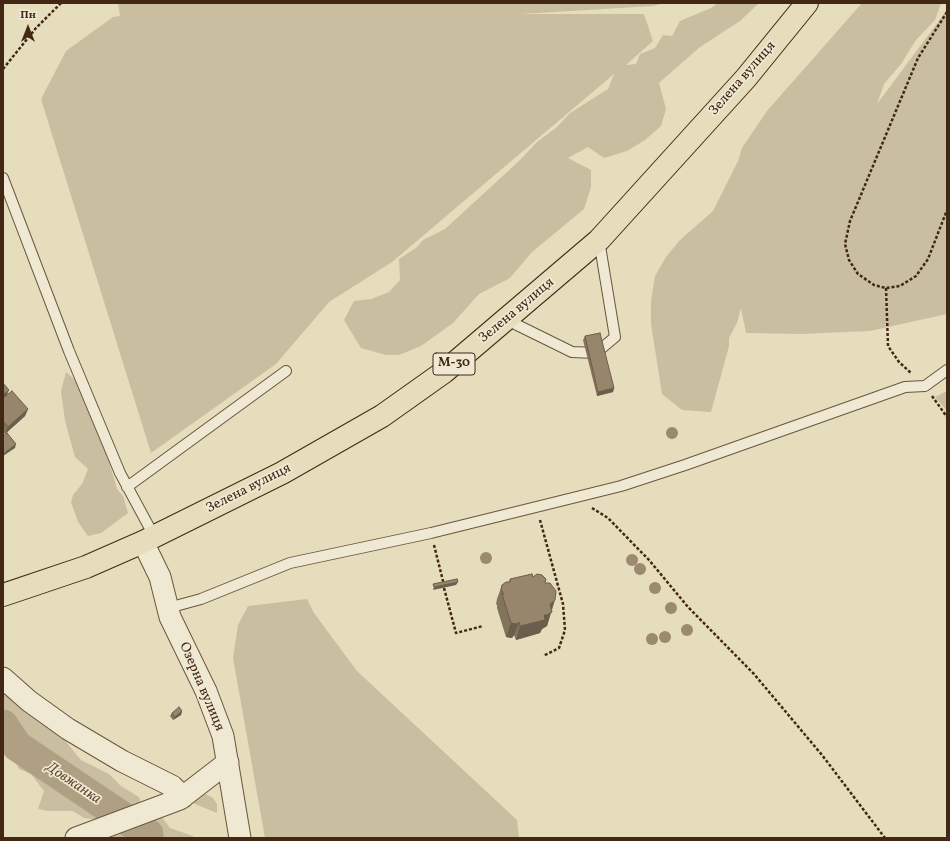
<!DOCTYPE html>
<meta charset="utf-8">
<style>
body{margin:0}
#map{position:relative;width:950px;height:841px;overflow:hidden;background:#e6ddbc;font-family:Vollkorn,serif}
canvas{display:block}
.frame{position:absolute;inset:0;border:4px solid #432715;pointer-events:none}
.north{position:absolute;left:8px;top:8px;width:40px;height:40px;-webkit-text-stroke:3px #efe9d3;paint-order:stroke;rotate:0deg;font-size:11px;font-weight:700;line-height:16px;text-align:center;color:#432715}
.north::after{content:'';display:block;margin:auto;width:14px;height:18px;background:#432715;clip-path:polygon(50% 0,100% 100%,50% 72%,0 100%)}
</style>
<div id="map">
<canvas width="950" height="841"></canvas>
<div class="frame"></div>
<div class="north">Пн</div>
</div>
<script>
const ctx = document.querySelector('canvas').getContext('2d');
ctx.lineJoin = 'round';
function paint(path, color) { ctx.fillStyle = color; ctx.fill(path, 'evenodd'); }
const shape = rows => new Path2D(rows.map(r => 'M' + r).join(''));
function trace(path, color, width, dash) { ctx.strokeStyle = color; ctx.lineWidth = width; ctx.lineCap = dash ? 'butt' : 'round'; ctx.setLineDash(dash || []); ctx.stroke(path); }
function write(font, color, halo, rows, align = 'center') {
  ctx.font = font + ' Vollkorn,serif'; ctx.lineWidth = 3.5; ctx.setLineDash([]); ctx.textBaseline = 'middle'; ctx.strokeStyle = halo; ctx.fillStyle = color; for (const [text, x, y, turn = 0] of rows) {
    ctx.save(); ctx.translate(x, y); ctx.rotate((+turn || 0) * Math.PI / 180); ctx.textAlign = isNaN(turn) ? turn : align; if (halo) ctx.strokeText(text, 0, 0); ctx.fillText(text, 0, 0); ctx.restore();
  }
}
paint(shape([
 [118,3,664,3,653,6,521,14,644,14,653,41,626,65,636,64,640,54,655,48,663,35,672,36,680,21,711,8,718,3,759,3,740,21,700,47,659,83,666,109,661,126,645,140,627,151,604,158,588,147,568,158,591,170,591,187,584,209,532,252,510,278,479,294,453,323,421,346,399,355,386,355,361,348,344,320,354,301,371,299,389,292,400,280,399,259,416,248,423,240,445,229,518,162,537,142,557,127,570,113,608,89,614,74,392,262,329,302,276,364,151,453,41,99,66,51,113,17,120,16],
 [862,3,941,3,935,20,916,40,901,64,884,84,877,104,947,10,947,314,870,331,801,334,746,333,741,308,737,323,729,338,729,346,711,412,682,410,662,394,651,324,651,301,655,276,666,257,680,240,713,211,738,161,742,148,767,111],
 [66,372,74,379,85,400,104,445,117,489,123,496,128,513,101,533,88,536,78,522,71,502,73,495,82,484,88,469,75,457,65,421,61,391],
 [947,391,947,411,935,397],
 [307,599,314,613,357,671,517,820,519,838,265,838,233,658,238,625,248,606],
 [3,689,62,737,81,760,109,774,121,786,139,797,142,807,99,820,84,818,73,811,48,811,38,809,44,791,31,774,19,769,13,757,19,741,14,731,3,728],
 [206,794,213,798,217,804,217,813,190,802,198,795],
 [159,813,170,828,193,836,194,838,112,838,115,834,125,828,145,827]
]), '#cabea0');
trace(shape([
 [3,725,17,746,148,834,148,838]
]), '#af9f83', 31);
const service = shape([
 [3,178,69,351,120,473,154,536],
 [507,320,572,352,596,353,615,337,599,240],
 [127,487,286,371],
 [168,608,201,599,290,563,431,533,621,486,685,465,905,387,925,386,947,370]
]);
const minor = shape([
 [143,542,160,577,170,617,206,691,223,736,240,838],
 [3,678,29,701,68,729,122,761,172,786,183,797],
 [76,838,180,799,228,762]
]);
const trunk = shape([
 [3,595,86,567,143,542,282,473,382,416,444,372,599,240,746,78,807,3]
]);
trace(service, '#6c543f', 12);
trace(minor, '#6c543f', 23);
trace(trunk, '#432715', 24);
trace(shape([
 [947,12,918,58,850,221,845,244,849,260,858,274,874,285,886,288,900,286,916,276,928,259,947,210],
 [3,69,36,28,61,3],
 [886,288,888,346,899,362,911,373],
 [932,396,947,417],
 [592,508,608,518,649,560,688,607,754,674,822,755,885,838],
 [540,520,563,604,565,630,559,648,543,656],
 [434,545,444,585],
 [444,588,456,633,483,626]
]), '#432715', 2.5, [3, 2]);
trace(service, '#efe9d3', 10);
trace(minor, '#efe9d3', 21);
trace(trunk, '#e6ddbc', 22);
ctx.fillStyle = '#9b8970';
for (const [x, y] of [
 [672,433],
 [486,558],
 [632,560],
 [640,569],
 [655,588],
 [671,608],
 [687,630],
 [665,637],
 [652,639]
]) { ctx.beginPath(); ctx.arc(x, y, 6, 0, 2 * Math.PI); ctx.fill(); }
paint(shape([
 [585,336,614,388,613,392,597,396,583,340],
 [3,383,7,395,28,409,25,416,5,434,3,431],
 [533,577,545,583,551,611,547,626,542,629,540,633,516,640,514,635,512,638,506,637,497,608,497,605,496,604,497,599,502,585,509,582,510,579],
 [182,711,181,715,173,720,170,716,172,713]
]), '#83735d');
paint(shape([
 [614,388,613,392,597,396,598,392],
 [9,390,6,397,3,400,3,395],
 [28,409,25,416,5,434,8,427],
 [16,444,15,448,3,456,3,454],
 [458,582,456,585,433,590,434,587],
 [555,600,547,626,542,629,540,633,516,640,520,626,544,615,550,604],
 [519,622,514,635,512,638,506,637,511,623],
 [182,711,181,715,173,720,175,717]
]), '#6a5e4c');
const building = shape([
 [600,333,614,388,598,392,585,336,600,333],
 [3,383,9,390,3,395,3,383],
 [12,391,28,409,8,427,3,421,3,398,12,391],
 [7,433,16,444,3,454,3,436,7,433],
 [532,574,533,577,537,574,542,575,546,579,545,583,550,583,556,591,555,600,550,604,552,612,547,615,544,615,545,620,520,626,519,622,517,624,511,623,502,594,504,594,501,590,502,585,506,582,510,582,510,579,532,574],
 [457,579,458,582,434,587,433,584,457,579],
 [179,707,182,711,175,717,172,713,179,707]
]);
paint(building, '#98866c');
trace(building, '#6a5e4c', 1);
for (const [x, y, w] of [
 [454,364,42]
]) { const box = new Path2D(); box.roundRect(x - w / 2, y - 11, w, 22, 3); ctx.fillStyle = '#efe9d3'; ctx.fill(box); trace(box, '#432715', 1); }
write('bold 13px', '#432715', null, [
 ["М-30",454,364]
]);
write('14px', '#432715', '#efe9d3', [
 ["Зелена вулиця",743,79,-49],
 ["Зелена вулиця",517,311,-40],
 ["Зелена вулиця",249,489,-27],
 ["Озерна вулиця",201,687,67]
]);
write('italic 15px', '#634b36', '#efe9d3', [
 ["Довжанка",73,784,34]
]);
</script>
